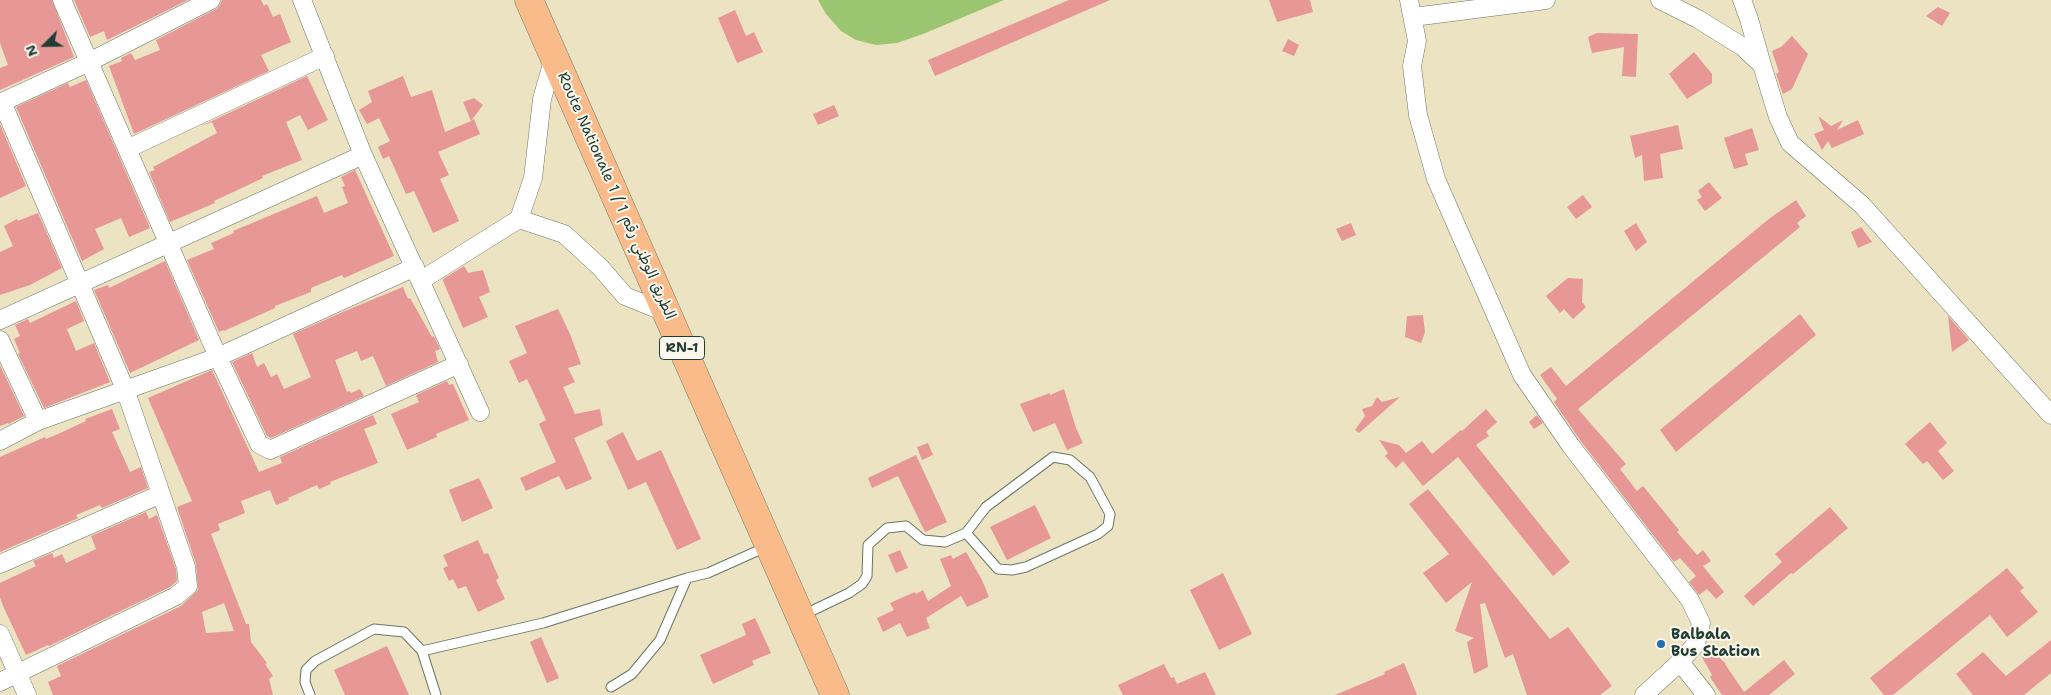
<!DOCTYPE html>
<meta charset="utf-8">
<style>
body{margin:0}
#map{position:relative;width:2051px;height:695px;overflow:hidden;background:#ece3c2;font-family:"Shantell Sans",sans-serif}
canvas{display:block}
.north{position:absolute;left:20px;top:20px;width:50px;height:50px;-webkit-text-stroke:4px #fbf7ec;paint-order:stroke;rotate:247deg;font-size:14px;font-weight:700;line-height:20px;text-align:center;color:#1f3d34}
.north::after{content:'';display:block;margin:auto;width:18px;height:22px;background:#1f3d34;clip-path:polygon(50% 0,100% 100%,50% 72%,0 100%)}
</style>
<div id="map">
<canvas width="2051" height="695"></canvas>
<div class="north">N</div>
</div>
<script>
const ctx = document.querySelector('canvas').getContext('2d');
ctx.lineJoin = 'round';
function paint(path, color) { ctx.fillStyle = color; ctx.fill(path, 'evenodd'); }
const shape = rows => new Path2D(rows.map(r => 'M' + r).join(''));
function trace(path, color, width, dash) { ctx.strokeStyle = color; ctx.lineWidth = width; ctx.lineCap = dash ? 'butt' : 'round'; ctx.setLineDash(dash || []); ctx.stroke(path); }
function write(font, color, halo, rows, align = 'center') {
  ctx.font = font + ' "Shantell Sans","Playpen Sans Arabic",sans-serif'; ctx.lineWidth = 4; ctx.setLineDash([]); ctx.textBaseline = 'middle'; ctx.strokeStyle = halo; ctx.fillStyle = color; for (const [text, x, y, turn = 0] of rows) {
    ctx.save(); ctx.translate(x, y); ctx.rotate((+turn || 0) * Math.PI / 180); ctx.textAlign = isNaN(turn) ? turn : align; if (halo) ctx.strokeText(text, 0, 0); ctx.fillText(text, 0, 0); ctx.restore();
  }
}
paint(shape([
 [818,0,1004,0,923,34,897,43,876,45,856,40,841,31,826,14]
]), '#9cc571');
paint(shape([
 [0,0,52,0,74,57,0,90,0,68,8,65,0,43],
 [74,0,188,0,107,40,104,31,90,37],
 [222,0,261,0,264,6,267,4,273,17,280,14,291,42,261,55,269,71,134,134,109,66,122,61,121,58,131,53,135,60,160,50,156,40,216,9,220,5],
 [1069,0,1110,0,935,76,928,60],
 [1269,0,1310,0,1313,12,1277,22],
 [1938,7,1950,13,1942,26,1926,16],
 [735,10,746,36,754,32,763,52,737,63,718,18],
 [1597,33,1638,34,1636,77,1622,76,1624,47,1592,53,1588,37],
 [1792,36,1808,54,1792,89,1783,94,1776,74,1779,72,1772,51,1781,47],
 [1288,39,1299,45,1294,56,1282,51],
 [1694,52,1712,74,1712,83,1687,99,1669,74],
 [307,76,328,120,308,130,300,115,286,122,302,160,262,176,263,178,214,201,215,203,170,222,149,172,155,170,153,167,217,133,212,122,199,127],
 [403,76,411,97,432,90,445,132,471,121,463,102,474,98,483,105,471,121,474,119,480,134,438,152,449,175,440,179,459,221,433,233,414,191,406,194,389,156,383,159,378,147,390,141,379,118,367,124,359,110,372,102,368,91],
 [86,80,150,228,129,237,121,218,95,229,104,249,82,261,16,107,68,83,70,87],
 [834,105,839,116,818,125,813,114],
 [1818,116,1831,126,1843,120,1837,130,1858,120,1864,134,1832,148,1828,141,1822,150,1814,134,1824,130],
 [0,124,26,186,0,198],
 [1678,125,1683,149,1660,154,1663,178,1644,181,1642,155,1635,158,1630,136],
 [1752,128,1759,150,1745,154,1748,165,1734,169,1724,138],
 [355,170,394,256,344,278,342,275,311,288,311,292,275,306,275,308,224,331,223,330,219,332,187,260,214,249,211,243,234,233,233,231,317,196,324,213,348,203,342,187,345,186,341,177],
 [1709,182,1722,198,1705,211,1697,200,1702,197,1698,191],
 [1583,195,1592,207,1576,219,1567,207],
 [1796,200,1806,216,1797,223,1800,227,1578,409,1626,464,1620,469,1637,491,1643,486,1679,530,1677,532,1697,555,1703,550,1711,561,1703,566,1724,592,1716,599,1707,589,1699,595,1689,582,1696,576,1680,558,1674,562,1580,440,1554,402,1557,399,1540,375,1551,367,1566,386,1770,218],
 [38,213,62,268,30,285,0,295,0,252,13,246,4,226,17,219,18,221],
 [1351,223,1356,235,1342,241,1336,229],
 [1636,223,1647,242,1636,251,1624,231],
 [1861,227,1872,242,1858,248,1851,232],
 [165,261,199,340,130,373,94,290,108,285,109,288],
 [464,266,468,273,483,270,490,292,479,297,488,317,463,328,443,281,443,279],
 [1568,278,1583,279,1582,302,1586,307,1573,319,1564,309,1560,313,1546,296],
 [403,287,408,299,410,298,432,337,434,336,440,349,435,351,438,362,386,386,373,356,361,361,357,351,335,360,347,392,350,391,351,393,360,389,364,396,271,438,267,436,232,362,252,353,257,367,264,363,271,377,277,374,284,389,311,377,293,334,352,308],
 [76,301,84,321,67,329,76,351,94,343,110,382,44,408,18,354,20,353,14,339,20,336,15,325,28,319,30,323],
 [558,309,570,334,581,364,568,368,575,382,563,387,575,414,600,409,603,425,574,438,592,479,566,490,559,476,526,491,520,478,556,462,539,424,546,420,527,379,519,383,509,361,527,353,515,326],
 [1800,314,1816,335,1676,452,1660,430],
 [1423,315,1425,332,1421,343,1405,337,1407,316],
 [1948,316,1969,340,1952,352],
 [0,365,24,416,9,424,8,423,0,426],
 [212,370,259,472,282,463,280,457,373,415,377,424,364,429,378,463,330,482,331,484,319,489,317,485,288,498,289,500,276,505,270,490,241,501,245,513,218,524,220,530,211,534,246,624,249,624,251,642,267,663,265,664,273,676,269,679,273,695,53,695,48,682,61,676,57,666,181,606,198,590,196,564,177,507,192,501,148,398],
 [224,603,234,631,206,633,202,612],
 [447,381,449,385,453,384,469,420,436,434,437,437,407,450,391,414,419,402,416,395],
 [1064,389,1076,428,1083,443,1067,450,1055,423,1033,432,1020,404,1050,393,1050,395],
 [1377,397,1382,402,1400,397,1359,433,1355,430,1365,416,1362,409,1372,406],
 [112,409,120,429,112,432,130,472,141,467,148,488,102,508,100,505,76,515,78,518,0,552,0,457,45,437,46,439,58,434,86,421,85,419],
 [1486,409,1497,422,1486,432,1489,436,1476,445,1570,562,1553,576,1458,457,1423,486,1403,461,1396,468,1385,456,1388,453,1379,440,1399,445,1406,453,1422,441,1432,454,1461,430,1462,431],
 [1537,415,1543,423,1534,429,1529,422],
 [1930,422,1947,443,1938,451,1954,471,1943,480,1927,461,1923,464,1905,444],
 [623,432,637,461,661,450,701,539,677,550,646,482,628,490,606,441],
 [928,443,933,455,922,460,917,447],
 [916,455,947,522,925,532,898,476,872,488,868,478],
 [479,478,493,508,462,522,449,490],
 [1428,489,1550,639,1568,627,1612,686,1600,695,1527,695,1513,654,1505,658,1485,603,1480,604,1488,667,1474,674,1467,642,1474,638,1455,631,1472,582,1446,603,1423,573,1449,554,1409,504],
 [1035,505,1051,538,1007,560,990,527],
 [1830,507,1848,528,1793,574,1791,573,1753,606,1744,596,1782,562,1775,554],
 [146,512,149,519,157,515,176,569,177,581,170,587,49,646,48,645,26,655,3,606,0,597,0,583,36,566,33,561,52,553,54,558,62,554,66,563,96,549,91,536],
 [478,540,484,554,488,553,499,578,496,580,505,599,478,612,466,586,458,589,453,579,449,581,443,568,448,566,443,555],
 [900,550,908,568,896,573,888,555],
 [966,552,982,580,989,597,967,607,961,596,926,618,930,628,907,637,900,623,883,632,877,618,894,610,890,603,915,592,916,594,923,590,928,601,951,586,940,559,951,555,953,559],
 [2007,568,2024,588,2020,591,2038,612,2007,637,1990,615,1893,695,1884,695,1870,678],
 [1223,573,1252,634,1219,650,1190,590],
 [755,618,771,653,752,661,754,665,713,684,700,655,746,635,742,624],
 [541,637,559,678,547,683,530,642],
 [2051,640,2051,673,2024,695,1973,695,1956,674,1983,652,2006,676],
 [387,646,409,695,345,695,334,670],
 [1711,649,1726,664,1725,664,1744,692,1784,660,1795,674,1769,695,1722,695,1710,677,1712,675,1702,657],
 [1404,663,1417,695,1335,695,1385,674,1384,672],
 [1164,664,1171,678,1174,677,1177,684,1205,672,1216,695,1123,695,1118,685]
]), '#e69796');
const lane = shape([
 [1053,457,1070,460,1090,477,1110,514,1108,526,1098,534,1026,567,1012,570,998,569,966,533,986,507,1053,457],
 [803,615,849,593,862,584,867,576,868,545,887,528,906,526,923,540,945,542,966,533],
 [422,651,436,695],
 [611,687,632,674,660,640,687,578,708,573,766,547],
 [310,695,305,682,306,670,315,661,374,629,404,632,422,651,543,623,687,578]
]);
const street = shape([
 [62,0,218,357,259,444,270,450,459,364],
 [302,0,363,155,480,412],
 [1409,0,1417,41,1412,66,1418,115,1436,179,1522,375,1571,446,1690,600,1701,623,1696,644,1680,662,1644,695],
 [1660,0,1698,19,1743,47,1762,65,1778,117,1790,143,1862,205,2051,415],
 [1742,0,1749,19,1762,65],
 [1413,17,1546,0],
 [0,103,89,62,211,0],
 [127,149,325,56],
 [519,219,564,234,600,267,625,296,667,313],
 [420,281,519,219,533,178,542,99,554,57],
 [0,320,363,155],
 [0,340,38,421],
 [0,441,38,421,218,357,415,267],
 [0,564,161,494],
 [0,634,27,695],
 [1680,662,1706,695],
 [0,682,176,596,188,586,186,567,125,389,2,102]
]);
const primary = shape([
 [529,0,835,695]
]);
trace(lane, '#677766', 11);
trace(street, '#677766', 19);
trace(primary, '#677766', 29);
trace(lane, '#fff', 9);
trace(street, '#fff', 18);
trace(primary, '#fabb8b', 28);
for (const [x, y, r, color] of [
 [1661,644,5,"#1f6fb2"]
]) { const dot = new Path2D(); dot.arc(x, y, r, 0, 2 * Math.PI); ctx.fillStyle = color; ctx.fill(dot); trace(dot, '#fbf7ec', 2); }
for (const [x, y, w] of [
 [682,348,45]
]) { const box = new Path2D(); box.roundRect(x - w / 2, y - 11.5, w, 23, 4); ctx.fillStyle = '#fbf7ec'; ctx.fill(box); trace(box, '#1f3d34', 1); }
write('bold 14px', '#1f3d34', null, [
 ["RN-1",682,348]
]);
write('15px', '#1f3d34', '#fbf7ec', [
 ["Route Nationale 1 / الطريق الوطني رقم 1",616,196,66]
]);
write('bold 15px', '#1f3d34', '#fbf7ec', [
 ["Balbala",1671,635],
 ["Bus Station",1671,652]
], 'left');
</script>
